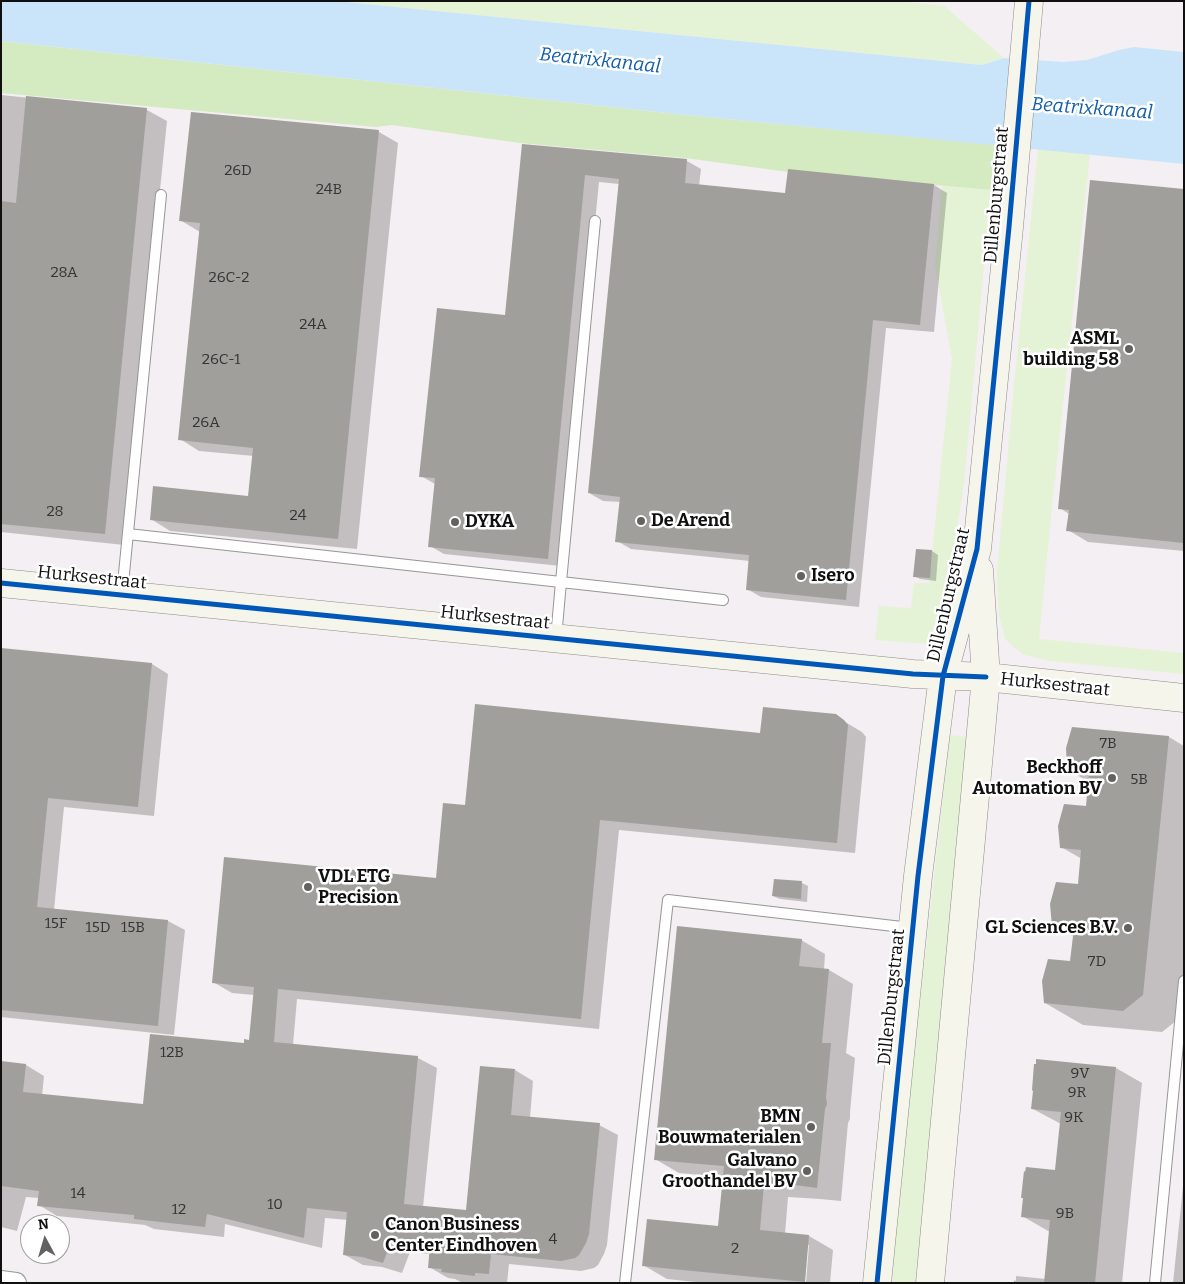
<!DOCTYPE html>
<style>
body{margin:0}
#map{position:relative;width:1185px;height:1284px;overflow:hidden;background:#fcfbf6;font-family:Bitter,serif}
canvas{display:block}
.frame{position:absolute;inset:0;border:2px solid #101010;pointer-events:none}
.north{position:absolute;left:20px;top:1214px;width:50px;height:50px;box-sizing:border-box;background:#fff;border:1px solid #9f9f9f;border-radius:50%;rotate:354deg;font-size:14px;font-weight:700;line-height:20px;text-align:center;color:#101010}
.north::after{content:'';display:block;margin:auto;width:18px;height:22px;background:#636260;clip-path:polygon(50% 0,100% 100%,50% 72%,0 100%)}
</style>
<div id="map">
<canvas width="1185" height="1284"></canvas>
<div class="frame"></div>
<div class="north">N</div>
</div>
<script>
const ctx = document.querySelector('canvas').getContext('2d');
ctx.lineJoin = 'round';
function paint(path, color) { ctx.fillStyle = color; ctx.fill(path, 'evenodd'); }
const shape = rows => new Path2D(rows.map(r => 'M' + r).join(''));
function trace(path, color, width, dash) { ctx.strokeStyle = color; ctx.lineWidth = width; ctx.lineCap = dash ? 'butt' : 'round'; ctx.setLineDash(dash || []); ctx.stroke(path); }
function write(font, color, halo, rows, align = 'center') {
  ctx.font = font + ' Bitter,serif'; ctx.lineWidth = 5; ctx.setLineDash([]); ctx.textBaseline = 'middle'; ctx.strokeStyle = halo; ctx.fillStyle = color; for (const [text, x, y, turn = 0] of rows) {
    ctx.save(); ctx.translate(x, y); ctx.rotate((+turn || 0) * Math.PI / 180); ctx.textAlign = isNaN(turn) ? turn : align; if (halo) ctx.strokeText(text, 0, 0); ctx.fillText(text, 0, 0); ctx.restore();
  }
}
paint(shape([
 [1,1,1184,1,1184,1283,1,1283],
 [30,1224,60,1224,60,1254,30,1254]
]), '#f4eff2');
paint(shape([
 [335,1,898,1,944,6,1004,58,982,65],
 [1038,149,1090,154,1052,507,1039,639,1184,653,1184,674,1050,661,1022,654,1005,639,999,615,997,573,1014,385],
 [942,186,991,190,964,484,949,579,928,644,875,640,879,606,911,608,914,583,929,583,952,359,935,265],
 [950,735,970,737,917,1283,892,1283,901,1172]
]), '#e4f3d5');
paint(shape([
 [1,41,667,113,995,145,991,190,788,172,685,158,520,143,392,125,376,127,1,93]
]), '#d4ebc2');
paint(shape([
 [1,1,335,1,982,65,1004,58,1063,62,1087,60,1119,50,1134,47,1184,52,1184,164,667,113,1,41]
]), '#cae5f9');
paint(shape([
 [1,95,147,110,167,121,124,545,1,532],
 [379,132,398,143,357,549,170,531,151,519,250,497,254,456,199,451,180,439,200,232,180,220],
 [523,145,687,161,701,169,699,186,786,194,934,185,947,193,934,332,886,328,859,607,761,597,747,589,750,561,631,549,617,541,621,502,603,501,589,493,619,184,599,182,561,566,444,554,430,546,435,484,421,476,506,317],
 [1184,190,1184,551,1088,542,1068,530,1069,514,1060,508],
 [932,551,938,555,936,581,920,579,914,576],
 [1,649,152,664,168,674,154,816,64,807,54,910,168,921,185,930,174,1035,1,1017],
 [835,716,862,732,866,737,855,853,619,830,599,1029,297,999,293,1045,418,1058,437,1068,423,1207,467,1211,515,1070,533,1081,530,1118,599,1125,618,1135,607,1245,604,1254,598,1265,594,1268,581,1271,509,1264,507,1283,461,1282,455,1279,448,1278,429,1267,430,1254,410,1252,402,1273,382,1267,363,1265,345,1255,348,1220,325,1218,322,1248,225,1224,224,1237,154,1229,145,1225,57,1216,39,1205,39,1198,26,1197,17,1231,1,1227,1,1063,26,1065,44,1076,42,1096,144,1106,250,1041,254,995,232,993,213,982,437,879,466,806],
 [1169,737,1184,746,1184,990,1181,1017,1162,1032,1083,1025,1045,1003,1071,963,1074,937,1053,925,1079,885,1082,859,1061,847,1087,808,1089,782,1068,770],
 [775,881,802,883,808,886,807,902,780,899,773,896],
 [801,940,825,954,824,970,829,970,853,984,846,1053,855,1058,850,1112,850,1119,848,1123,841,1201,820,1199,788,1197,785,1234,809,1236,833,1250,830,1283,806,1283,809,1245,807,1245,803,1283,705,1283,667,1279,643,1265,719,1227,724,1177,679,1173,655,1159],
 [1116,1068,1142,1083,1122,1283,1014,1283,1014,1280,1016,1281,1016,1276,1046,1279,1050,1232,1022,1216,1056,1171,1061,1124,1033,1109],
 [1184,1177,1184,1283,1173,1283]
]), '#0003');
paint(shape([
 [26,96,147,108,105,534,1,524,1,201,16,203],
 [191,112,379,130,338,539,150,520,153,486,248,496,253,448,178,440,200,223,179,221],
 [522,144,687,159,685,183,785,193,788,169,934,184,920,325,873,320,846,600,746,590,749,555,615,542,620,497,588,493,619,179,585,175,548,559,428,547,435,478,419,477,437,308,505,315],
 [1090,180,1184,189,1184,543,1066,531,1069,510,1058,509],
 [916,549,932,550,930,578,913,577],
 [1,648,152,663,138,807,48,798,37,907,168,920,158,1026,1,1010],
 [475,704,760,733,763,707,836,714,844,720,848,725,837,843,600,820,581,1019,278,989,274,1042,418,1056,404,1204,466,1210,480,1066,515,1069,511,1115,600,1123,589,1234,586,1243,579,1255,575,1258,561,1261,491,1254,489,1274,475,1273,475,1276,441,1272,442,1269,428,1268,430,1245,391,1242,383,1263,362,1257,343,1255,347,1212,307,1208,304,1238,207,1214,205,1227,134,1219,134,1215,37,1206,39,1191,1,1186,1,1061,26,1064,23,1092,143,1104,150,1034,244,1043,244,1039,249,1040,254,987,212,983,224,857,436,878,443,803,465,805],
 [1072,727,1169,736,1143,995,1123,1011,1044,1003,1042,981,1048,959,1070,961,1074,928,1052,926,1050,904,1056,882,1078,884,1081,850,1060,848,1058,826,1064,804,1086,806,1089,773,1067,770,1066,748],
 [774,879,802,881,801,899,772,896],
 [677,926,802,939,799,966,829,969,822,1043,831,1043,826,1097,827,1104,825,1109,817,1188,795,1185,764,1184,760,1230,809,1235,805,1282,642,1266,647,1219,718,1226,724,1166,654,1160],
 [1036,1059,1116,1067,1095,1283,1044,1283,1050,1220,1021,1217,1023,1198,1021,1198,1024,1171,1025,1172,1026,1167,1055,1170,1061,1112,1031,1109,1033,1091,1032,1090,1034,1064,1036,1064]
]), '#a09f9b');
const lane = shape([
 [128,534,723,600],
 [122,594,161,195],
 [556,638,561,582,595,221],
 [625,1283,668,900,911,928],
 [1155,1283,1184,981]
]);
const street = shape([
 [1,1281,16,1283]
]);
const secondary = shape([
 [1,583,913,674,986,677,1184,698],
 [877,1283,918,876,943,676,977,549,1009,227,1029,1],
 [930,1283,986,677,979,570]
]);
trace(lane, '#969694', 12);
trace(street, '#969694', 22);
trace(secondary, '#8d8c8a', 29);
trace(lane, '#fffefe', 10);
trace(street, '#fffefe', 20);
trace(secondary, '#f6f5eb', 28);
trace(shape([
 [1,583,913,674,986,677],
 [877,1283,918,876,943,676,977,549,1009,227,1029,1]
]), '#0057b8', 5);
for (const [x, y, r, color] of [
 [1129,349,5,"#636260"],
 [641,521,5,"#636260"],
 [455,522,5,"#636260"],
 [801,576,5,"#636260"],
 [1112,778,5,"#636260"],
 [308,887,5,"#636260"],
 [1128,928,5,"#636260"],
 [811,1127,5,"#636260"],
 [807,1171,5,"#636260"],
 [375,1235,5,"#636260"]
]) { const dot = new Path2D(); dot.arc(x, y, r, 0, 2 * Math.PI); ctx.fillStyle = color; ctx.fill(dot); trace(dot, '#fff', 2); }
write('15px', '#343433', null, [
 ["26D",238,171],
 ["24B",329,190],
 ["28A",64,273],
 ["26C-2",229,278],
 ["24A",313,325],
 ["26C-1",221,360],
 ["26A",206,423],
 ["28",55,512],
 ["24",298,516],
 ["7B",1108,744],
 ["5B",1139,780],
 ["15F",56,924],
 ["15D",98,928],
 ["15B",133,928],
 ["7D",1097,962],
 ["12B",172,1053],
 ["9V",1080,1074],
 ["9R",1077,1093],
 ["9K",1074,1118],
 ["14",78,1194],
 ["10",275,1205],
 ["12",179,1210],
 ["9B",1065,1214],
 ["4",553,1240],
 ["2",735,1249]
]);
write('18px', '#101010', '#fff', [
 ["Dillenburgstraat",997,195,-85],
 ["Hurksestraat",92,578,6],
 ["Dillenburgstraat",949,595,-77],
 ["Hurksestraat",495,618,6],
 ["Hurksestraat",1055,685,6],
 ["Dillenburgstraat",892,997,-84]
]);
write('bold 18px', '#101010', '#fff', [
 ["ASML",1119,339],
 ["building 58",1119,360],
 ["De Arend",651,521,"left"],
 ["DYKA",465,522,"left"],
 ["Isero",811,576,"left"],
 ["Beckhoff",1102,768],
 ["Automation BV",1102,789],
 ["VDL ETG",318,877,"left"],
 ["Precision",318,898,"left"],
 ["GL Sciences B.V.",1118,928],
 ["BMN",801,1117],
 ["Bouwmaterialen",801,1138],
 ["Galvano",797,1161],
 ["Groothandel BV",797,1182],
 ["Canon Business",385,1225,"left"],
 ["Center Eindhoven",385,1246,"left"]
], 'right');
write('italic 19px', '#115eab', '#fff', [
 ["Beatrixkanaal",600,61,6],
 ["Beatrixkanaal",1092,109,4]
]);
</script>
